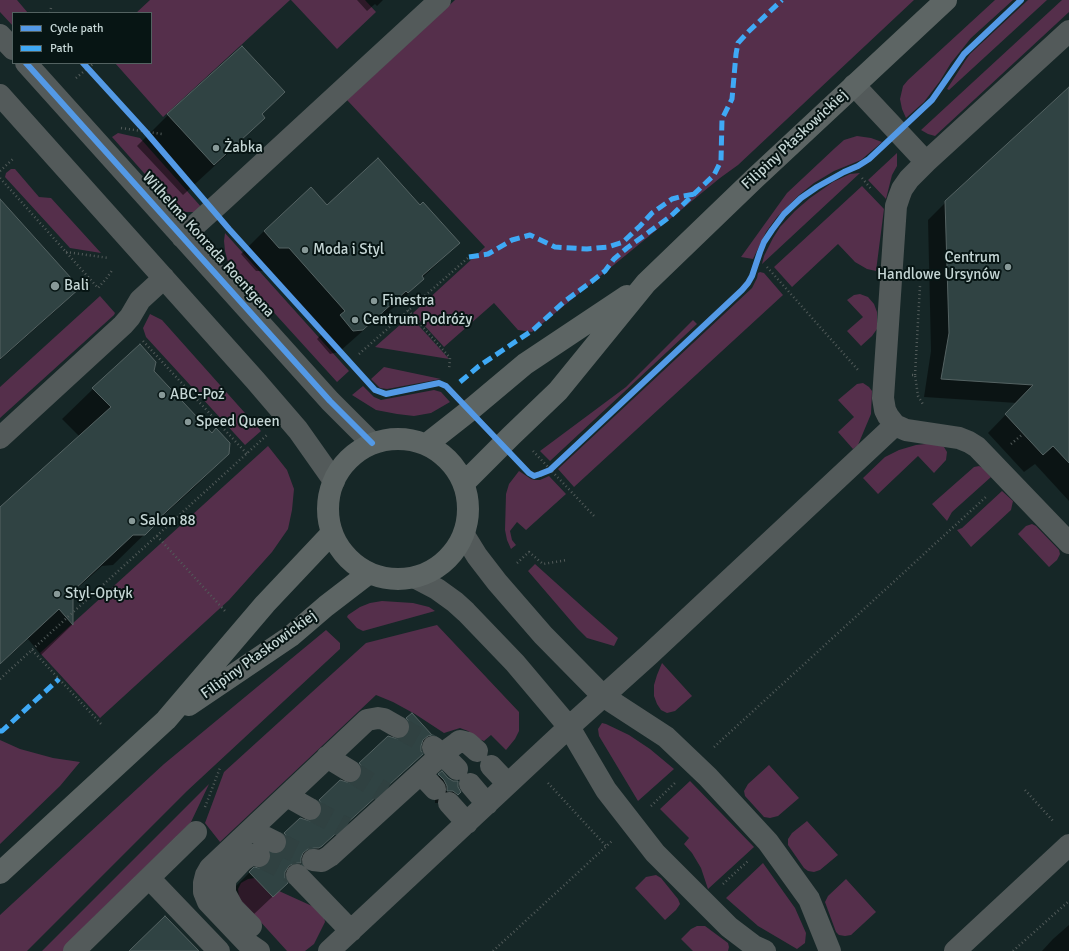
<!DOCTYPE html>
<meta charset="utf-8">
<style>
body{margin:0}
#map{position:relative;width:1069px;height:951px;overflow:hidden;background:#162727;font-family:Signika,sans-serif}
canvas{display:block}
.legend{position:absolute;left:12px;top:12px;width:140px;height:52px;box-sizing:border-box;background:#071514;border:1px solid #536261;margin:0;padding:5px 7px;list-style:none;font-size:12px;color:#c5d6d5}
.legend li{display:flex;align-items:center;gap:8px;height:20px}
.legend b{width:20px;border:1px solid #536261}
</style>
<div id="map">
<canvas width="1069" height="951"></canvas>
<ul class="legend">
<li><b style="height:5px;background:#5399e6"></b>Cycle path</li>
<li><b style="height:5px;background:#3fa9f5"></b>Path</li>
</ul>
</div>
<script>
const ctx = document.querySelector('canvas').getContext('2d');
ctx.lineJoin = 'round';
function paint(path, color) { ctx.fillStyle = color; ctx.fill(path, 'evenodd'); }
const shape = rows => new Path2D(rows.map(r => 'M' + r).join(''));
function trace(path, color, width, dash) { ctx.strokeStyle = color; ctx.lineWidth = width; ctx.lineCap = dash ? 'butt' : 'round'; ctx.setLineDash(dash || []); ctx.stroke(path); }
function write(font, color, halo, rows, align = 'center') {
  ctx.font = font + ' Signika,sans-serif'; ctx.lineWidth = 4; ctx.setLineDash([]); ctx.textBaseline = 'middle'; ctx.strokeStyle = halo; ctx.fillStyle = color; for (const [text, x, y, turn = 0] of rows) {
    ctx.save(); ctx.translate(x, y); ctx.rotate((+turn || 0) * Math.PI / 180); ctx.textAlign = isNaN(turn) ? turn : align; if (halo) ctx.strokeText(text, 0, 0); ctx.fillText(text, 0, 0); ctx.restore();
  }
}
paint(shape([
 [0,0,17,0,28,13,13,13,13,26,0,12],
 [150,0,290,0,163,117,115,63,151,63,151,13,136,13],
 [291,0,365,0,376,12,337,49],
 [455,0,914,0,738,165,720,178,532,332,518,330,494,303,444,347,413,313,485,247,347,100],
 [995,0,1013,0,971,38,951,63,940,81,924,102,906,118,902,109,900,99,903,86,908,80],
 [1028,0,1047,0,949,90,947,89,965,61,970,54],
 [1062,0,1069,0,1069,12,935,136,928,134,921,130],
 [118,133,140,138,203,209,195,212,185,212,175,208,112,137],
 [857,136,871,138,882,142,861,160,834,171,814,183,799,195,777,217,766,232,753,259,741,257,787,193,835,148,844,140],
 [897,153,897,166,892,175,886,199,868,180],
 [11,169,15,169,39,197,51,198,101,253,70,248,5,177,6,173],
 [860,173,762,264,764,256,773,238,780,227,795,211,810,198,833,182,850,174],
 [862,186,884,209,876,271,867,269,855,262,838,244,792,287,774,267],
 [225,233,349,371,337,382,228,262,225,251,224,241],
 [760,272,764,273,783,295,574,487,558,469,752,288,757,278,758,273],
 [860,294,868,297,874,304,877,312,877,329,872,336,861,346,847,331,863,317,847,300,854,295],
 [100,296,115,313,114,315,0,418,0,387],
 [150,314,162,320,261,431,245,445,146,337,143,328],
 [410,316,441,350,449,359,375,347],
 [693,320,697,324,550,461,540,451,626,387],
 [384,367,441,379,387,389,380,388,371,379],
 [863,383,869,387,872,391,871,414,858,445,853,449,838,432,854,417,838,400,857,384],
 [363,386,374,397,381,400,434,390,441,392,450,402,431,413,414,416,397,414,376,410,352,395],
 [926,444,939,444,944,447,947,452,946,460,934,473,918,456,878,494,863,478,885,457,899,450,916,445],
 [268,446,287,470,294,489,292,510,288,529,272,552,229,600,100,718,40,653],
 [979,466,983,468,991,477,952,512,947,521,932,504,974,467],
 [519,471,531,479,535,480,540,480,549,476,566,494,526,530,517,522,510,531,512,540,516,545,511,549,507,540,505,530,506,494,509,484],
 [1002,491,1013,501,1011,510,971,547,957,530,962,528],
 [1032,524,1036,526,1059,550,1060,554,1057,560,1049,567,1018,534,1026,526],
 [535,564,586,610,618,638,614,646,587,638,577,628,528,571],
 [382,601,413,603,429,607,435,611,363,631,357,628,347,617,348,615,360,607,370,603],
 [437,625,519,712,519,731,515,739,506,750,491,735,484,741,479,739,468,731,460,728,444,733,415,714,393,702,376,695,220,842,205,823,224,772,366,643],
 [326,630,340,643,340,649,187,791,27,951,0,951,0,915,164,764],
 [662,663,692,696,675,711,667,713,661,710,657,704,654,696,654,685,657,675],
 [602,723,606,724,629,735,650,749,674,769,638,801,599,736,598,729],
 [0,740,20,749,53,758,80,762,60,786,0,844],
 [769,765,799,798,778,816,770,818,764,817,745,796,744,791,748,784],
 [690,781,754,847,708,889,701,868,692,853,684,844,689,838,660,809],
 [209,784,191,822,89,922,66,951,42,951],
 [807,821,838,855,820,870,814,872,808,871,804,868,788,845,788,839,792,833],
 [763,863,795,908,806,933,805,943,797,949,758,926,726,898],
 [656,875,661,878,678,899,680,904,676,910,665,920,635,888,646,877],
 [255,878,273,897,279,891,323,911,325,922,314,944,305,951,287,951,239,898,238,889,241,883,248,879],
 [846,879,876,912,851,935,845,936,839,935,836,932,825,902,828,896],
 [697,926,705,926,728,943,729,947,728,951,693,951,681,939,691,929]
]), '#552f4b');
paint(shape([
 [357,0,383,0,377,6,375,4,367,11],
 [1069,88,1069,501,1035,464,1024,472,988,433,1017,403,924,397,931,351,928,220,946,202],
 [284,92,261,115,264,118,233,149,183,195,137,146,168,115],
 [311,189,327,206,420,206,458,243,435,266,422,278,423,279,400,302,385,315,383,313,339,352,330,354,317,339,322,334,265,271,256,271,241,254,264,231],
 [0,200,78,288,55,311,0,360],
 [153,371,228,454,197,485,155,523,155,524,113,565,102,566,72,593,72,625,41,655,28,639,0,664,0,509,79,436,62,419,93,389],
 [412,715,431,735,420,746,420,752,422,754,404,772,303,864,300,866,298,865,284,879,287,883,254,914,232,890,250,872,257,869,269,857,266,852,284,834,300,819,301,819,359,763,389,737],
 [442,773,460,792,445,806,441,803,435,803,435,798,427,787],
 [1069,925,1069,951,1042,951,1053,939]
]), '#0007');
const building = shape([
 [242,46,285,92,262,114,265,118,214,165,167,114,242,46],
 [1069,87,1069,463,1053,446,1043,455,1005,414,1033,385,941,379,949,333,945,201,1069,87],
 [378,158,420,205,423,202,460,243,422,276,424,279,408,293,406,291,363,330,353,331,340,315,345,311,289,248,279,248,264,231,311,187,327,205,378,158],
 [0,199,80,288,0,359,0,199],
 [140,344,156,362,154,371,212,433,216,428,230,443,229,454,155,522,156,524,145,535,133,535,73,591,73,625,59,609,0,664,0,507,111,407,92,388,140,344],
 [412,713,432,735,428,736,423,740,421,746,421,751,423,754,322,846,319,848,314,848,308,849,303,853,301,858,301,863,294,863,289,866,285,872,285,878,288,883,273,897,249,872,254,867,259,868,265,867,270,863,271,857,271,854,276,854,282,852,286,847,287,842,286,835,284,833,300,818,310,821,317,820,321,815,322,809,321,803,319,800,340,780,350,783,356,782,360,778,362,771,361,765,359,763,388,736,398,739,405,738,409,734,410,727,409,721,406,718,412,713],
 [442,771,448,778,453,781,458,781,458,787,461,792,458,795,453,791,447,791,447,786,444,780,438,774,442,771],
 [165,916,199,951,129,951,165,916]
]);
paint(building, '#304343');
trace(building, '#556363', 1);
trace(shape([
 [398,727,433,747],
 [350,771,385,793],
 [310,809,346,828],
 [275,842,313,860],
 [259,856,297,875]
]), '#304141', 22, [22, 11]);
trace(shape([
 [50,13,51,8],
 [76,78,94,63],
 [121,128,162,134],
 [0,171,13,159],
 [0,178,98,288,106,279,113,269],
 [862,178,872,190],
 [66,252,109,258],
 [767,267,858,370],
 [408,310,450,358,449,370],
 [143,341,247,454],
 [359,354,469,257],
 [912,375,915,375,918,396,924,406],
 [915,375,920,286],
 [1011,444,1023,434],
 [533,451,594,516],
 [157,536,225,611],
 [517,563,529,552,543,564,567,560],
 [32,650,103,726],
 [0,679,267,435],
 [714,747,987,496],
 [548,783,606,846],
 [1025,790,1054,822],
 [651,806,675,783],
 [205,807,220,768],
 [723,884,749,860],
 [493,951,612,841],
 [1013,951,1069,901]
]), '#525b5a', 2.5, [1, 3]);
trace(shape([
 [1069,31,926,162,909,179,902,189,899,197,896,206,883,398,885,410,888,416,895,425,906,430,959,438,969,442,977,447,1069,543],
 [0,35,13,49],
 [26,63,330,401,372,443],
 [854,85,926,162],
 [0,95,255,380,298,430,334,481],
 [182,237,222,201,440,0],
 [0,438,123,325,130,317,140,300,164,278],
 [464,535,477,556,497,582,543,635,603,696,666,737,708,777,768,842,809,899,830,951],
 [416,578,437,589,455,602,466,612,515,663,569,727,606,790,655,853,729,927,754,946,765,951],
 [433,747,442,754,457,769],
 [327,757,350,771],
 [491,766,508,784],
 [421,774,435,789],
 [470,784,487,804],
 [287,796,310,809],
 [449,803,467,823],
 [251,830,275,842],
 [313,860,322,861,330,856,442,754,457,743,460,741,468,743,477,751],
 [297,875,351,931],
 [149,878,219,951],
 [251,926,233,908,225,893,225,884,226,878,243,860,249,856,256,854,259,856],
 [74,951,196,832],
 [259,951,246,942,208,902,204,892,204,883,206,875,210,868,367,720,378,718,384,719,398,727],
 [329,951,569,727,650,654,895,425],
 [955,951,1069,845]
]), '#535a5a', 22);
trace(shape([
 '328 509a70 70 0 1 1 140 0a70 70 0 1 1-140 0Z',
 [427,444,469,411,525,364,627,296],
 [464,483,511,436,558,391,646,283,754,179,946,0],
 [189,705,291,636,326,606,369,573],
 [0,873,166,720,265,604,332,533]
]), '#5d6564', 22);
trace(shape([
 [469,257,488,254,512,240,530,235,555,247,587,249,608,247,623,242,640,226,652,213,672,199,683,196,695,194],
 [460,382,479,366,533,330,565,301,591,282,605,271,614,259,627,248,671,216,714,175,721,161,722,119,732,99,736,54,738,43,748,32,782,0],
 [0,731,2,731,59,679]
]), '#3fa9f5', 5, [10, 5]);
trace(shape([
 [26,63,330,401,372,443],
 [83,63,145,131,229,229,375,390,386,394,439,383,446,386,529,473,534,476,540,474,550,470,742,290,748,283,752,276,760,252,764,242,772,230,784,214,801,198,817,187,844,172,858,166,869,159,932,100,964,54,1021,0]
]), '#5399e6', 6);
for (const [x, y, r, color] of [
 [216,148,4,"#889998"],
 [305,250,4,"#889998"],
 [1008,267,4,"#889998"],
 [55,286,5,"#889998"],
 [374,301,4,"#889998"],
 [355,320,4,"#889998"],
 [162,395,4,"#889998"],
 [188,422,4,"#889998"],
 [132,521,4,"#889998"],
 [57,594,4,"#889998"]
]) { const dot = new Path2D(); dot.arc(x, y, r, 0, 2 * Math.PI); ctx.fillStyle = color; ctx.fill(dot); trace(dot, '#071514', 1.5); }
write('15px', '#c5d6d5', '#071514', [
 ["Filipiny Płaskowickiej",795,140,-43],
 ["Wilhelma Konrada Roentgena",208,245,48],
 ["Filipiny Płaskowickiej",259,655,-36]
]);
write('15px', '#c5d6d5', '#071514', [
 ["Żabka",224,148],
 ["Moda i Styl",313,250],
 ["Centrum",1000,258,"right"],
 ["Handlowe Ursynów",1000,275,"right"],
 ["Bali",64,286],
 ["Finestra",382,301],
 ["Centrum Podróży",363,320],
 ["ABC-Poż",170,395],
 ["Speed Queen",196,422],
 ["Salon 88",140,521],
 ["Styl-Optyk",65,594]
], 'left');
</script>
